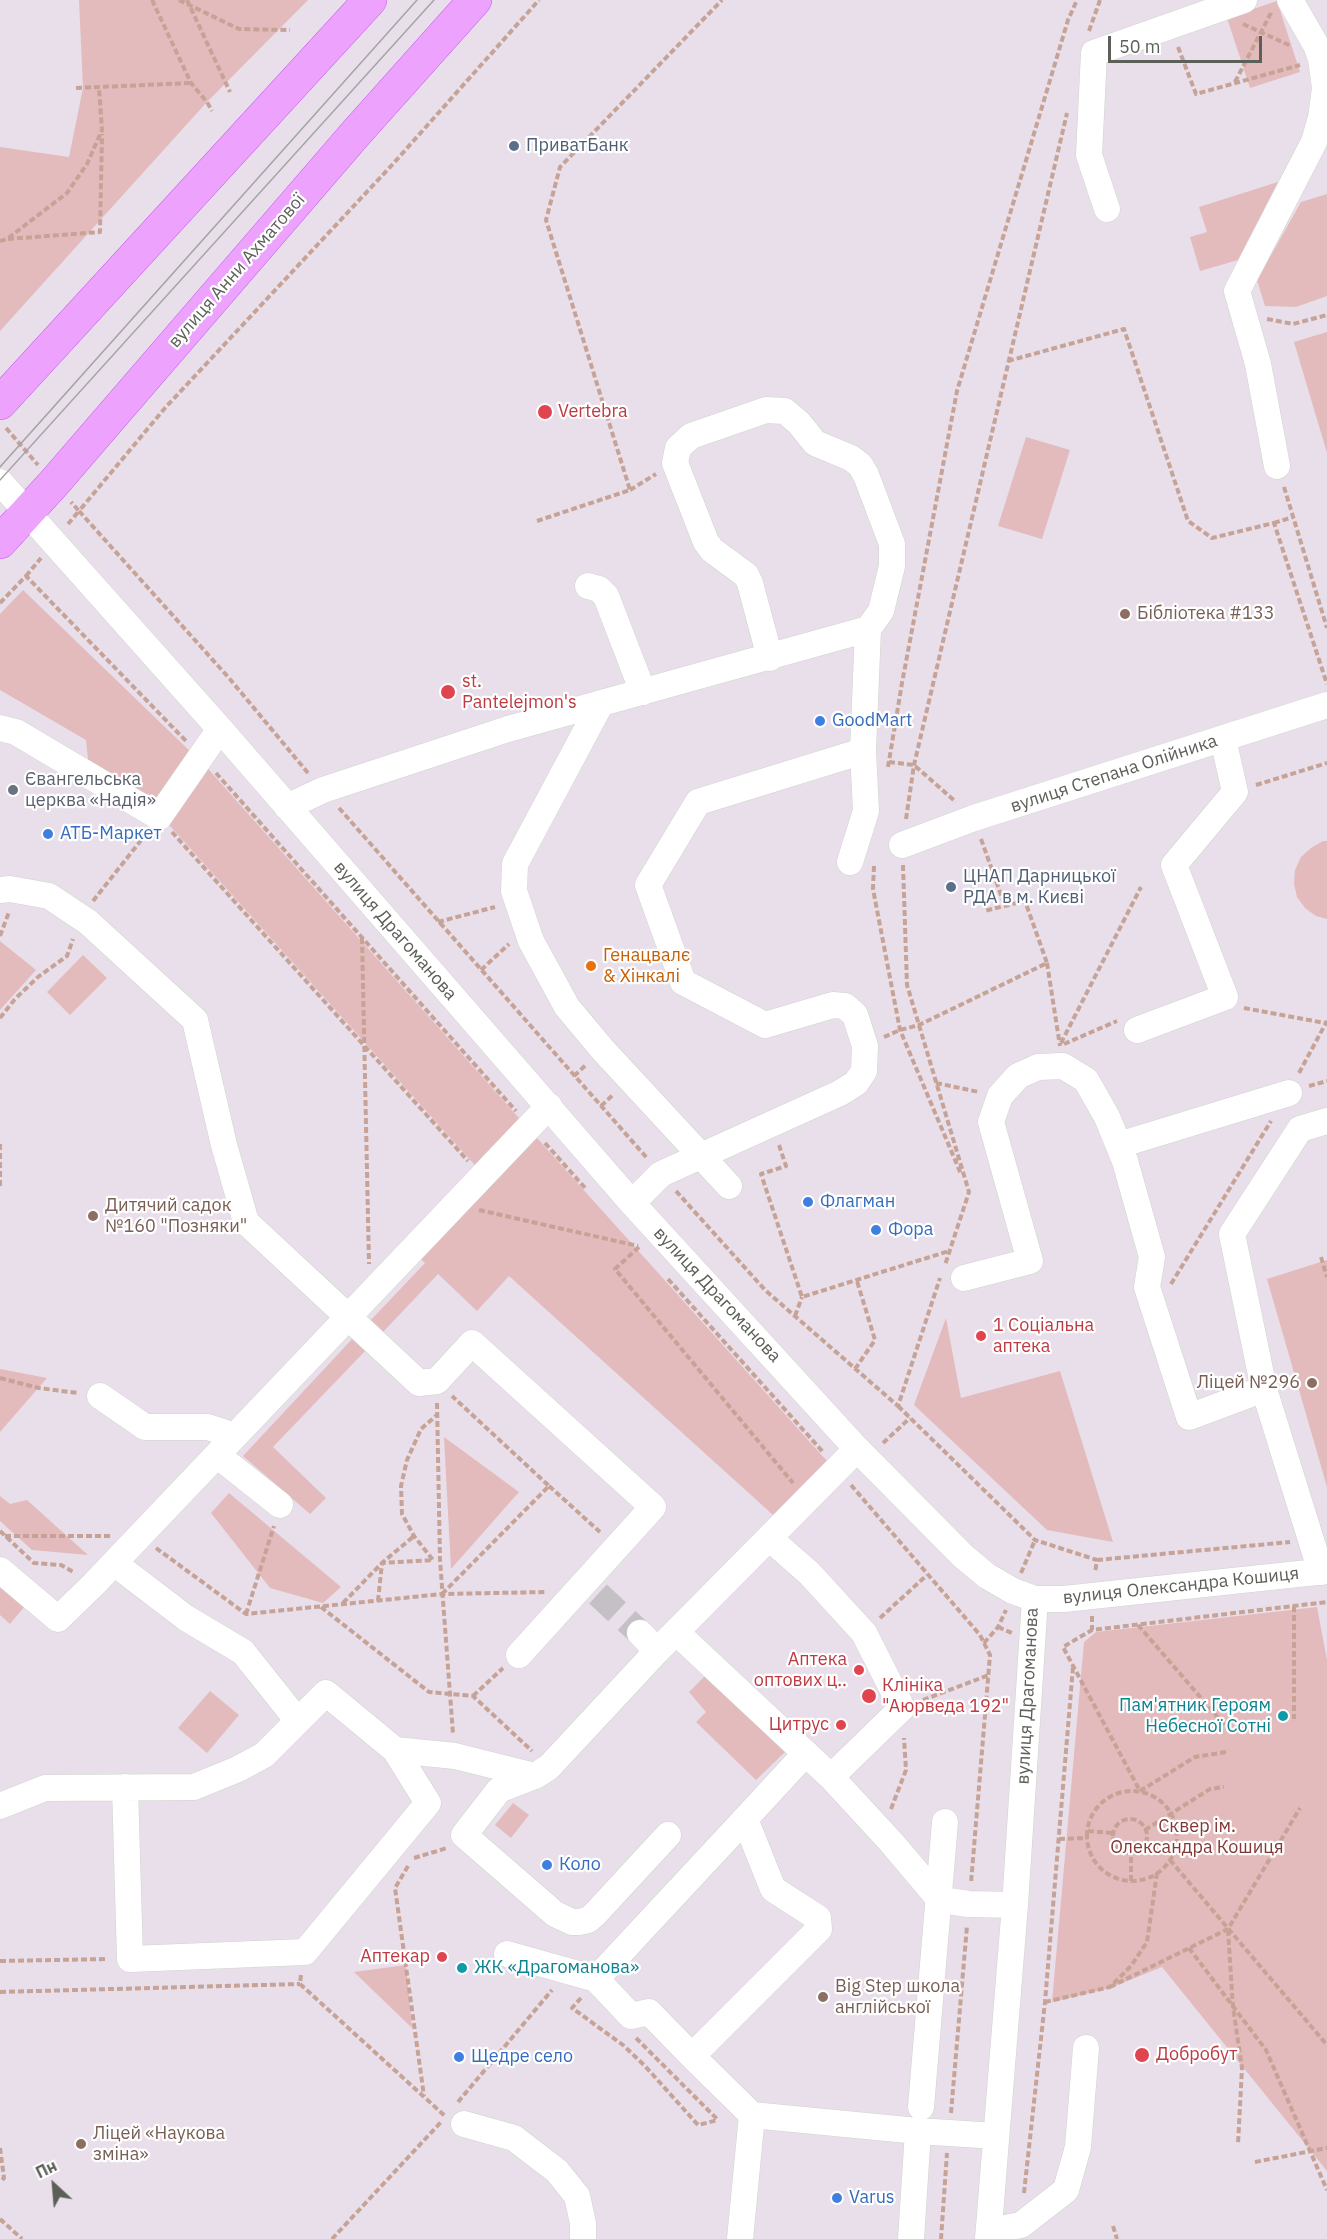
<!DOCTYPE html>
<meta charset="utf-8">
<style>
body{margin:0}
#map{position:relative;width:1327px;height:2239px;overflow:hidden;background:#e8dfeb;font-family:"IBM Plex Sans",sans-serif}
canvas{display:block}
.north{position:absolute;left:24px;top:2155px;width:60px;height:60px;-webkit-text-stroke:4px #fff;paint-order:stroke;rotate:334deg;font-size:16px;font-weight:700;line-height:24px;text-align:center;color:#5c6058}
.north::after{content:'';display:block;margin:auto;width:21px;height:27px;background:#5c6058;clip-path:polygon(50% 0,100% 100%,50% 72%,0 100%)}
.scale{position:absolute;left:1108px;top:36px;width:154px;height:27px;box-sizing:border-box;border:3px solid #5c6058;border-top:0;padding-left:8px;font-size:18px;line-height:21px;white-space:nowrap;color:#5c6058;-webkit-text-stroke:4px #fff;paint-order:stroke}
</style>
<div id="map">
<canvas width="1327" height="2239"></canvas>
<div class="north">Пн</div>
<div class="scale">50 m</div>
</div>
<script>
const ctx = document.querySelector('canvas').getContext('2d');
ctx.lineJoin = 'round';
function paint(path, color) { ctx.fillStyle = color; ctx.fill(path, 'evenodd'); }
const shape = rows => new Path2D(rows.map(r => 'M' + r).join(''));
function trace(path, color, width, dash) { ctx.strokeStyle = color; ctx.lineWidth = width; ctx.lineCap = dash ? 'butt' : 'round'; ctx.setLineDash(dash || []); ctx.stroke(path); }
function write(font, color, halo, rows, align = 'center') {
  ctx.font = font + ' "IBM Plex Sans",sans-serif'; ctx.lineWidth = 4.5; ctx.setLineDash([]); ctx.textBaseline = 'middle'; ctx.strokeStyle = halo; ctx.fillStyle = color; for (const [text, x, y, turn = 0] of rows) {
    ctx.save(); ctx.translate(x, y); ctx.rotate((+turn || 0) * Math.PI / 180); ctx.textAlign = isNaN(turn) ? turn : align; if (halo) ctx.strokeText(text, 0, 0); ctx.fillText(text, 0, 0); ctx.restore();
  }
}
paint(shape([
 [79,0,308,0,207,102,0,331,0,147,69,157,83,88],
 [1277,1,1300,72,1250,88,1227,18],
 [1278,182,1238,260,1200,271,1190,237,1207,232,1199,207],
 [1327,194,1327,296,1296,307,1265,306,1257,280,1301,202],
 [1327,332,1327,453,1294,342],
 [1026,437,1070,450,1042,539,998,526],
 [23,590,196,757,158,811,89,769,86,740,0,690,0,614],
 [202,762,526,1126,482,1173,163,818],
 [1323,841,1327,841,1327,919,1316,916,1305,908,1297,897,1294,884,1295,870,1301,857,1311,848],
 [0,941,36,970,0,1010],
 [83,955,107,978,70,1015,47,992],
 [529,1129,835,1470,783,1524,509,1276,477,1311,438,1274,383,1332,370,1321,425,1263,414,1253],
 [1327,1260,1327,1487,1267,1279],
 [946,1318,961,1398,1060,1371,1113,1542,1047,1530,914,1405],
 [354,1337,366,1350,273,1447,326,1498,310,1514,243,1456],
 [0,1369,47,1378,0,1432],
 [444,1437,519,1492,451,1569],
 [229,1493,341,1587,323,1603,270,1588,211,1513],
 [0,1496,10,1504,27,1500,88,1555,32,1550,0,1521],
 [0,1582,26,1605,10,1624,0,1615],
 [1317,1607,1327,1660,1327,2171,1162,1967,1110,1988,1052,2002,1084,1642,1096,1632],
 [706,1675,785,1752,756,1780,696,1722,706,1712,689,1692],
 [210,1691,239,1715,207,1753,178,1728],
 [513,1803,529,1815,511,1838,495,1825],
 [406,1965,412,2028,354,1972]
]), '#e3bbbc');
trace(shape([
 [598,1594,640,1633]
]), '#c5bfc6', 26, [26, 13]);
const minor = shape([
 [1107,209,1089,155,1094,53,1244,0],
 [1277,466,1258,364,1237,291,1314,142,1321,118,1325,88,1321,59,1316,45,1290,0],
 [0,482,220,729,632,1203,857,1449,963,1556,987,1576,1013,1591,1035,1599,1064,1599,1327,1571],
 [588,586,599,589,606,596,643,692],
 [770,658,750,583,746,575,712,550,706,542,675,463,678,448,691,436,766,410,785,411,799,423,815,443,851,458,860,465,866,475,892,544,892,566,881,611,868,629],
 [601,703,515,864,514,891,531,941,567,1007,603,1050,729,1186],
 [0,728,16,732,159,817,220,729],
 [287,807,323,790,508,729,868,629,863,751,866,811,850,862],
 [902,845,974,818,1327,705],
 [0,890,10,889,49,896,88,922,195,1020,224,1145,246,1222,419,1383,437,1381,472,1343,653,1507,519,1655],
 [1137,1030,1225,997,1174,865,1235,792,1223,739],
 [1119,1145,1289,1093],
 [632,1203,661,1174,840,1093,856,1083,864,1071,865,1046,855,1015,845,1006,833,1005,765,1025,683,982,648,885,698,802,863,751],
 [964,1278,1030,1261,991,1122,1000,1096,1018,1076,1038,1067,1063,1066,1086,1080,1107,1117,1125,1161,1152,1257,1147,1287,1189,1417,1264,1389],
 [100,1396,145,1427,208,1427,235,1436],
 [217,1455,280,1505],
 [769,1538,809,1573,864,1633,902,1708,831,1777],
 [114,1563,186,1618,243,1652,298,1721],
 [0,1570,58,1619,94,1584,549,1106],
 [1321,1572,1264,1389,1232,1234,1300,1129,1327,1121],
 [676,1632,831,1777,891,1842,940,1900,969,1904,1015,1905],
 [640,1633,657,1651],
 [806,1753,745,1819,773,1889,818,1918,819,1929,692,2056,752,2115,918,2131,996,2136],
 [125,1787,130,1959,305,1952,428,1803,395,1750],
 [0,1806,45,1788,194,1787,238,1769,264,1755,326,1693,395,1750,455,1756,535,1776],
 [668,1835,595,1914,588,1920,579,1922,572,1922,555,1914,464,1835,499,1790,535,1776,549,1767,657,1651,857,1449],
 [507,1954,596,1979,631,2016,649,2012,692,2056],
 [596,1979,745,1819],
 [921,2107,945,1822],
 [464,2124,514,2138,557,2171,577,2196,583,2223,583,2239],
 [989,2231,1021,2225,1066,2190,1078,2147,1086,2048],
 [740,2239,752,2115],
 [911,2239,918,2131],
 [988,2239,1015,1905,1035,1599]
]);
const major = shape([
 [0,403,370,0],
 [0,542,54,483,356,133,475,0]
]);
trace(minor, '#d0d4cd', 27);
trace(major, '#c156ee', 34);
trace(shape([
 [152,0,191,83,207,102,212,111],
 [179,0,239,29,290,30],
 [187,0,230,92],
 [1243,24,1291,46],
 [1089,31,1100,0],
 [1178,47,1196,94,1300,65],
 [1235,82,1272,11],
 [76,88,191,83],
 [8,239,100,232,102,134],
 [0,241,7,239,67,193,87,164,102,130,99,88],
 [1267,319,1293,324,1327,315],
 [1008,361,1124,329,1188,521,1212,538,1274,523,1327,684],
 [6,428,38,465],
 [1284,487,1327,628],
 [630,490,656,474],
 [537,521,630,490,546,220,560,167,722,0],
 [1274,523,1293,517],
 [68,524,79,511,71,502],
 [26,576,41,558],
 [0,603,26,576,186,741],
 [889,762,914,765,956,802],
 [888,767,902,683,957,391,1068,20,1077,0],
 [216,773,516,1111],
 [308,773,229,678,79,511,165,408,392,165,539,0],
 [1256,785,1327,763],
 [339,808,647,1158],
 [906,819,914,765,1067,113],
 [172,832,468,1161],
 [981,839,1005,906],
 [903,865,907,985,969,1192,945,1265],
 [874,866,873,889,900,1030,961,1174],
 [93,901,146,834],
 [438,922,495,907],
 [0,936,9,912],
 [362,938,369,1264],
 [1047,963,1060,1046],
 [481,970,509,944],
 [1244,1008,1325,1023],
 [0,1018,15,999,38,977,67,956,73,939],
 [884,1037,900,1030,919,1025,1047,963,1025,901,984,911],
 [1061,1043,1141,887],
 [1064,1044,1117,1021],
 [1299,1073,1327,1021],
 [574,1076,587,1064],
 [936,1083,979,1092],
 [1309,1086,1327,1081],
 [601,1106,614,1094],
 [545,1143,586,1189],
 [0,1144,0,1186],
 [779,1145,786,1166,761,1174,802,1297,949,1251],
 [676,1191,765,1290,898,1406,940,1278],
 [479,1210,638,1246],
 [639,1247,615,1269,793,1483],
 [1321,1257,1327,1277],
 [668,1279,823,1452],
 [1171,1284,1271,1121],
 [795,1316,802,1297],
 [855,1369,875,1340,857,1281],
 [0,1378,39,1388,78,1393],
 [437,1403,440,1560,453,1734],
 [898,1406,1035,1540,1097,1560,1095,1573],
 [883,1443,910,1418],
 [851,1485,980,1635,990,1655,971,1883],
 [549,1486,600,1532],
 [0,1531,34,1563,61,1565,75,1573],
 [5,1536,110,1536],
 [156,1548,246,1614,442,1594,546,1592],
 [1097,1560,1290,1542],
 [1021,1573,1035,1540],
 [442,1594,549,1486,452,1396],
 [378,1601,382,1563,433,1560,414,1536,402,1514,401,1486,407,1460,421,1429,437,1415],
 [343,1603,382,1563,414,1536],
 [1294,1606,1294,1719],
 [321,1607,429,1692,473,1696,532,1751],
 [246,1614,274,1526],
 [1092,1616,1092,1630],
 [880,1618,927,1575],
 [1138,1625,1227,1728],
 [998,1627,1012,1633],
 [984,1643,998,1627,1006,1610],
 [473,1696,503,1668],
 [923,1700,989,1675],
 [1226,1752,1195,1757,1140,1791,1063,1647,1092,1630,1327,1602],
 '1087 1836a45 45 0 1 1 90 0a45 45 0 1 1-90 0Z',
 [891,1809,906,1770,904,1738],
 '1113 1836a17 17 0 1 1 34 0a17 17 0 1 1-34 0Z',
 [1145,1830,1210,1789,1224,1787],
 [1088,1831,1113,1833],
 [1059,1839,1087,1838],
 [414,1858,447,1848],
 [1170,1860,1327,2045],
 [408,1866,395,1888,424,2096],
 [1131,1881,1131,1853],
 [1228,1930,1233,2007,1242,2068,1238,2144],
 [1189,1948,1266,2050,1327,2190],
 [0,1961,108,1959],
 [301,1975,300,1984,445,2116],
 [1110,1987,1228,1929,1300,1808],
 [0,1992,300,1984],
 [581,1998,572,2008,623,2045,645,2066,698,2125,718,2120],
 [1045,2002,1110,1987,1131,1966,1147,1942,1157,1873],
 [636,2038,717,2119],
 [458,2102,552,1990],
 [951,2113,967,1926],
 [0,2148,4,2178,0,2182],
 [1255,2162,1327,2148],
 [1024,2193,1045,2002,1073,1667],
 [0,2219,22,2239],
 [1113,2226,1117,2239],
 [332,2239,442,2121],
 [941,2239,947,2153]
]), '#c6a396', 4, [6, 3]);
trace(minor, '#fff', 26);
trace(major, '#eda2fd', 33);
trace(shape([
 [0,467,417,0],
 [0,480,434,0]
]), '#a3a5a2', 1.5);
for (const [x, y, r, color] of [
 [514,146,6,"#5c6f8a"],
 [545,412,8,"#e0444e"],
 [1125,614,6,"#8d6e63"],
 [448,692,8,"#e0444e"],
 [820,721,6,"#3f7fe0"],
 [13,790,6,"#6b7280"],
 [48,834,6,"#3f7fe0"],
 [951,887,6,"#5c6f8a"],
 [591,966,6,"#e8710a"],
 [808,1202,6,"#3f7fe0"],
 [93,1216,6,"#8d6e63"],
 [876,1230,6,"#3f7fe0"],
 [981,1336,6,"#e0444e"],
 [1312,1383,6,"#8d6e63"],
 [859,1670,6,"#e0444e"],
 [869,1696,8,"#e0444e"],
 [1283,1716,6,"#0f9aa8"],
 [841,1725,6,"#e0444e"],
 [547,1865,6,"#3f7fe0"],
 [442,1957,6,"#e0444e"],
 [462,1968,6,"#0f9aa8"],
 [823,1997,6,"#8d6e63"],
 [1142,2055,8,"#e0444e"],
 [459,2057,6,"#3f7fe0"],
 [81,2144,6,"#8d6e63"],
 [837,2198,6,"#3f7fe0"]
]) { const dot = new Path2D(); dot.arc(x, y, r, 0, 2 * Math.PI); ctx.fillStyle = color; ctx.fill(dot); trace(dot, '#fff', 2); }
write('18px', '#4e5e75', '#fff', [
 ["ПриватБанк",526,146],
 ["ЦНАП Дарницької",963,877],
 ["РДА в м. Києві",963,898]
], 'left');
write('18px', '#5c6058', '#fff', [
 ["вулиця Анни Ахматової",237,271,-49],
 ["вулиця Степана Олійника",1114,774,-18],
 ["вулиця Драгоманова",395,931,49],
 ["вулиця Драгоманова",717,1295,47],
 ["вулиця Олександра Кошиця",1181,1586,-6],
 ["вулиця Драгоманова",1028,1696,-87]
]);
write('18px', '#be3a42', '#fff', [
 ["Vertebra",558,412],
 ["st.",462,682],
 ["Pantelejmon's",462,703],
 ["1 Соціальна",993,1326],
 ["аптека",993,1347],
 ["Аптека",847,1660,"right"],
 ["оптових ц‥",847,1681,"right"],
 ["Клініка",882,1686],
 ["\"Аюрведа 192\"",882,1707],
 ["Цитрус",829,1725,"right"],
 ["Аптекар",430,1957,"right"],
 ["Добробут",1156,2055]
], 'left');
write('18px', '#785e54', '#fff', [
 ["Бібліотека #133",1137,614],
 ["Дитячий садок",105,1206],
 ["№160 \"Позняки\"",105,1227],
 ["Ліцей №296",1300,1383,"right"],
 ["Big Step школа",835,1987],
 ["англiйськоï",835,2008],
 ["Ліцей «Наукова",93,2134],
 ["зміна»",93,2155]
], 'left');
write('18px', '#366cbe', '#fff', [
 ["GoodMart",832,721],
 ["АТБ-Маркет",60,834],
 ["Флагман",820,1202],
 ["Фора",888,1230],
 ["Коло",559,1865],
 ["Щедре село",471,2057],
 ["Varus",849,2198]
], 'left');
write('18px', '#5b616d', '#fff', [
 ["Євангельська",25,780],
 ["церква «Надія»",25,801]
], 'left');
write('18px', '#c56008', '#fff', [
 ["Генацвалє",603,956],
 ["& Хінкалі",603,977]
], 'left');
write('18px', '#0d838f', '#fff', [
 ["Пам'ятник Героям",1271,1706],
 ["Небесної Сотні",1271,1727],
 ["ЖК «Драгоманова»",474,1968,"left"]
], 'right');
write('18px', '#823836', '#fff', [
 ["Сквер ім.",1197,1827],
 ["Олександра Кошиця",1197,1848]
]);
</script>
